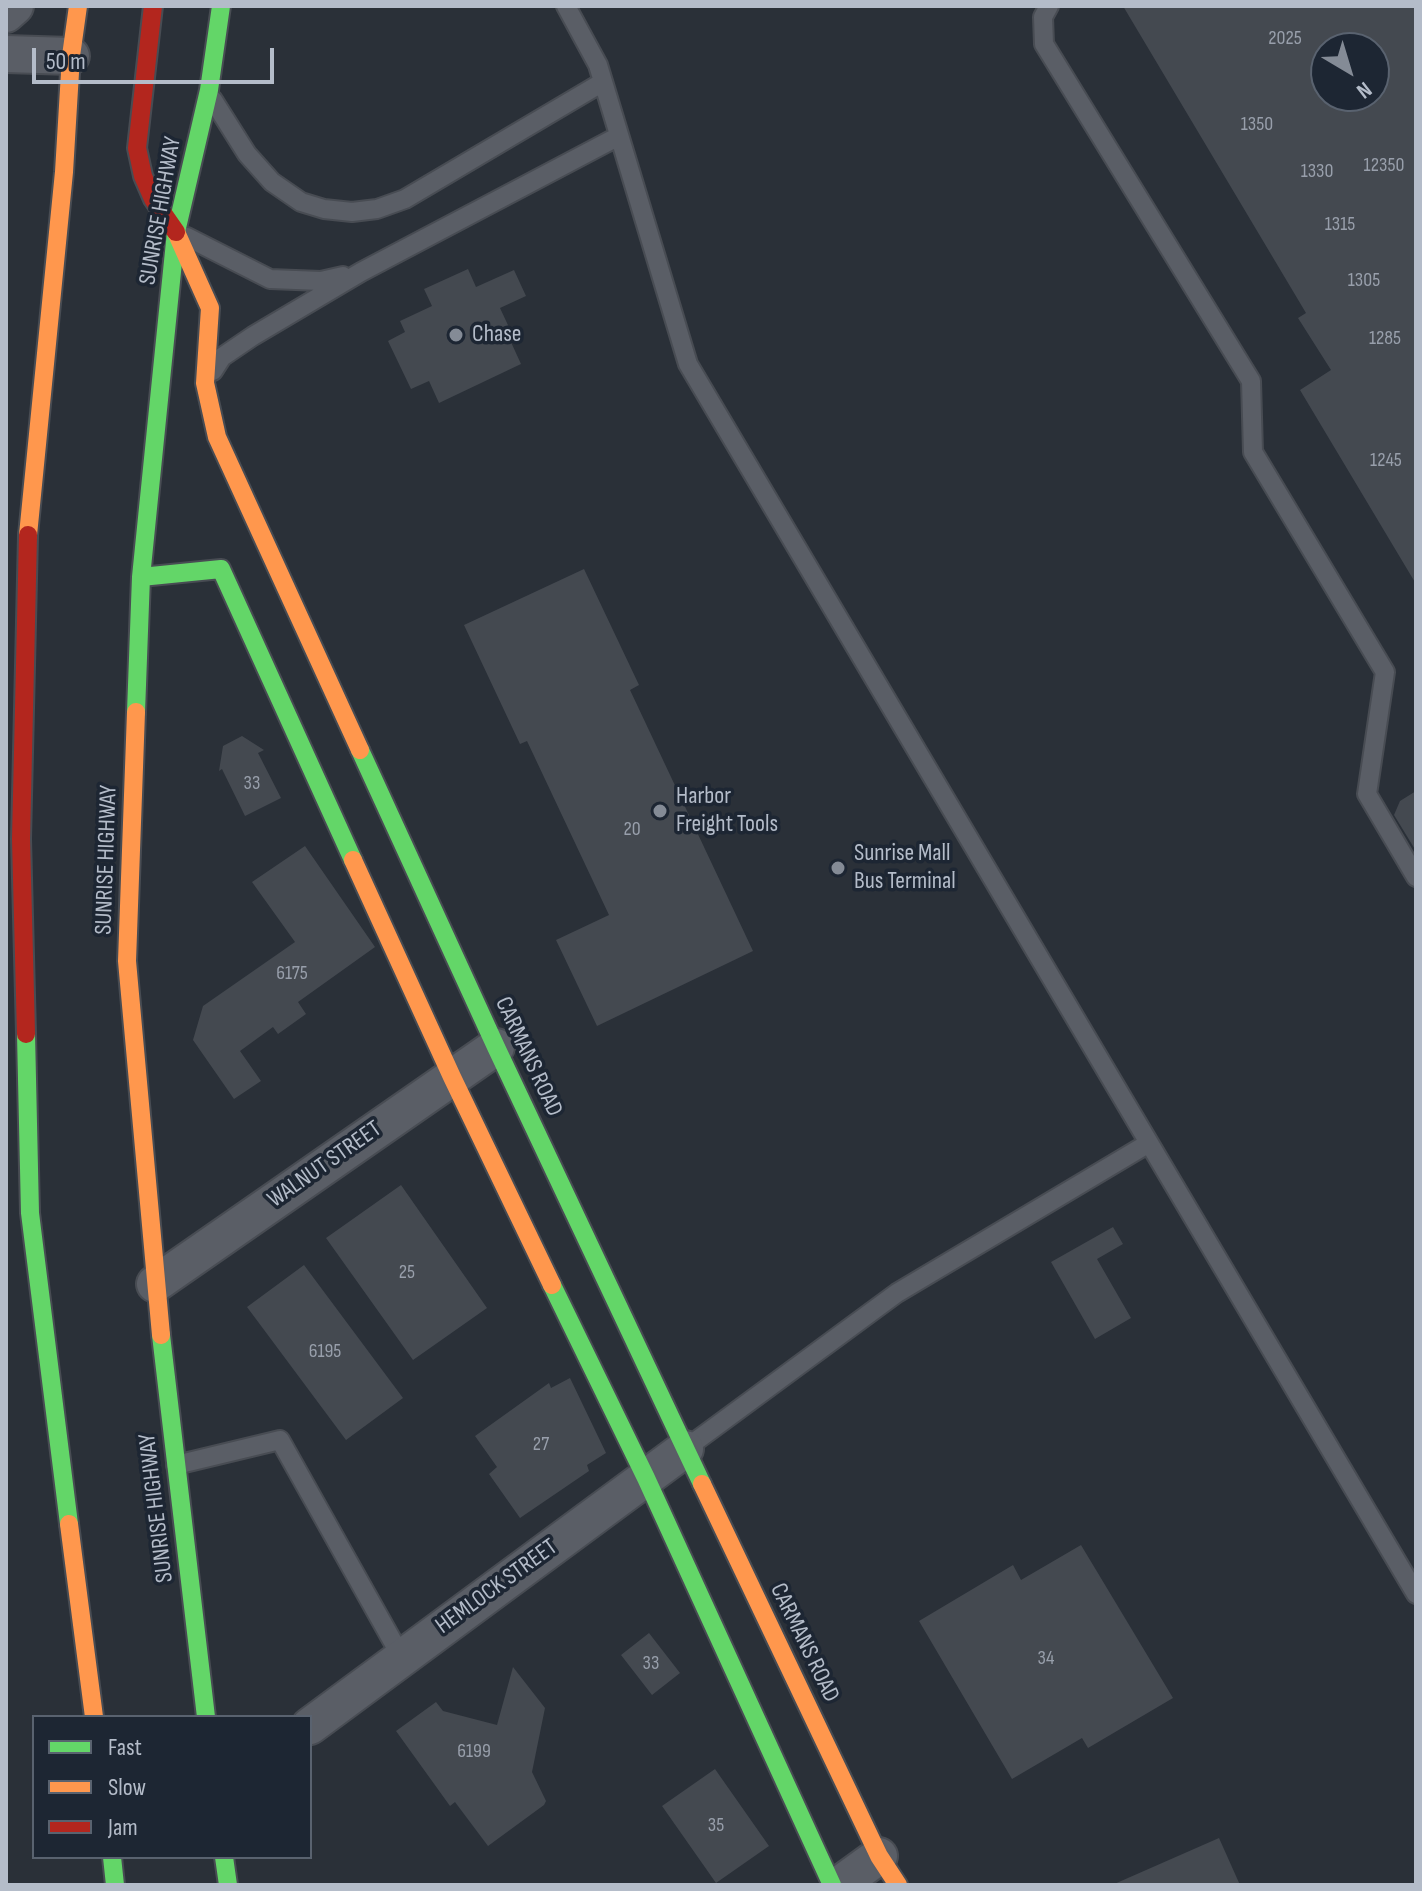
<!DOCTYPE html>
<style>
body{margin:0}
#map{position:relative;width:1422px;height:1891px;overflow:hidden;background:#2a3038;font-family:"Sofia Sans Condensed",sans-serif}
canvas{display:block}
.frame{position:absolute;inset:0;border:8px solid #b4bcc9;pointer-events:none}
.legend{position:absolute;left:32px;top:1715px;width:280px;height:144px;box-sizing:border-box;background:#1d2633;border:2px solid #59626f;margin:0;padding:10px 14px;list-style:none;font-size:24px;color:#b4bcc9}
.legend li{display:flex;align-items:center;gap:16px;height:40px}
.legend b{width:40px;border:2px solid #59626f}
.north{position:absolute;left:1310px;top:32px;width:80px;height:80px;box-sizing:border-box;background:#1d2633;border:2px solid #59626f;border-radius:50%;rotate:142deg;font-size:22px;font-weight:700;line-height:32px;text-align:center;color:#b4bcc9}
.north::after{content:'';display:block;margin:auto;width:28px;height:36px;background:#848b96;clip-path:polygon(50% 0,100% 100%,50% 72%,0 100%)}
.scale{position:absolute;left:32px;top:48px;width:242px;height:36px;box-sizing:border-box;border:4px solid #b4bcc9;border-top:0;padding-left:10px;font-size:24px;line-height:28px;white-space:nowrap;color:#b4bcc9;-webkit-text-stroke:6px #1d2633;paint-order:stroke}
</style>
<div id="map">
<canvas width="1422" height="1891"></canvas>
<div class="frame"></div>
<ul class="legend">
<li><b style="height:10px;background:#63d668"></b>Fast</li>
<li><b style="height:10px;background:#ff974d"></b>Slow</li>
<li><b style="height:10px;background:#b3261e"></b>Jam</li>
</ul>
<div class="north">N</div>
<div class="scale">50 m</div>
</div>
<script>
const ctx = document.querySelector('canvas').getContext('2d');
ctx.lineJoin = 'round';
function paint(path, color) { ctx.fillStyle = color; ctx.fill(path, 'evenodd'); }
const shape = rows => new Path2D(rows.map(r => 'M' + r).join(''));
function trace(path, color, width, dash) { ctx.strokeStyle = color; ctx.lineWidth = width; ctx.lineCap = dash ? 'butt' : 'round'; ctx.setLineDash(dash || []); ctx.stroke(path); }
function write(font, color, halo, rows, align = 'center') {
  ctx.font = font + ' "Sofia Sans Condensed",sans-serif'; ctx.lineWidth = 7; ctx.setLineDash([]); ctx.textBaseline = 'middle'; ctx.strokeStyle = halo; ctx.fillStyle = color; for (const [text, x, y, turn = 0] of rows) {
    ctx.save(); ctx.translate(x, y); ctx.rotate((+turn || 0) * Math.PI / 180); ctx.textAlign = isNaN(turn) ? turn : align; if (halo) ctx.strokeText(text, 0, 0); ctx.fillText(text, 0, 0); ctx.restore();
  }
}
paint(shape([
 [1123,6,1416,6,1416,584,1300,390,1331,370,1298,318,1306,313],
 [1326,48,1374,48,1374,96,1326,96],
 [468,269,476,287,514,270,526,296,500,308,514,338,510,340,521,364,439,403,429,381,411,389,388,341,405,332,400,321,432,306,424,289],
 [584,569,639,685,630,690,753,951,597,1026,556,940,609,915,527,741,520,744,464,625],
 [242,736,264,750,258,753,281,798,245,816,222,769,219,771,223,746],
 [1416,791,1416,851,1394,815,1400,801],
 [305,846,375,947,298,1002,306,1014,278,1034,273,1027,240,1051,261,1081,234,1099,193,1040,203,1006,295,942,252,882],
 [401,1185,487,1308,413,1360,326,1238],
 [1113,1227,1123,1244,1097,1259,1131,1318,1095,1339,1051,1262],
 [304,1265,403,1398,346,1440,247,1307],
 [570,1378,606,1453,587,1465,589,1471,520,1518,489,1474,497,1467,475,1436,549,1383,551,1388],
 [1081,1545,1173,1698,1088,1748,1082,1738,1012,1779,919,1621,1013,1565,1021,1580],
 [649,1633,680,1673,652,1695,621,1655],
 [513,1667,545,1708,532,1772,546,1801,544,1805,488,1846,455,1802,450,1806,396,1731,436,1702,443,1711,497,1725],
 [715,1769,769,1846,716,1883,662,1806],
 [1219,1838,1240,1885,1112,1885]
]), '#444950');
const lane = shape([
 [566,6,598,65,688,364,1416,1594],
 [1049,6,1043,17,1044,44,1251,381,1253,452,1385,672,1367,794,1416,877],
 [213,100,247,154,272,182,301,202,324,209,352,212,377,209,405,199,603,82],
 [187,237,270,279,321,281,343,276],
 [213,371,222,357,253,336,361,272,619,136],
 [685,1449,897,1293,1149,1143],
 [176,1465,280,1440,402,1658]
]);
const street = shape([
 [6,14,15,6],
 [6,54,71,56],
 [155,1284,496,1047],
 [310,1726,685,1449],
 [839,1885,879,1856]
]);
const fast = shape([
 [141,577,221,569,353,860],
 [136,712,141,577,176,232,209,90,221,6],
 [360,750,496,1047,702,1484],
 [26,1034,30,1213,69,1524],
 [552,1285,646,1478,832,1885],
 [161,1335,206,1717],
 [112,1857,115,1885],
 [224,1857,228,1885]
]);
const slow = shape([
 [176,232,210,308,205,383,217,437,360,750],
 [28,535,64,172,71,56,78,6],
 [136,712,127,961,161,1335],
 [353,860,452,1077,552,1285],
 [702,1484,879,1856,898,1885],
 [69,1524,94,1717]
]);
const jam = shape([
 [153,6,137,148,143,176,153,199,176,232],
 [26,1034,21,839,28,535]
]);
trace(lane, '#484c53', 22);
trace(street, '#484c53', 40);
trace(fast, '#484c53', 22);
trace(slow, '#484c53', 22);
trace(jam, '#484c53', 22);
trace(lane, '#5a5e66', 18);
trace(street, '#5a5e66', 36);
trace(fast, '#63d668', 18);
trace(slow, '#ff974d', 18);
trace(jam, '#b3261e', 18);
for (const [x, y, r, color] of [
 [456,335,8,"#848b96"],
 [660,811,8,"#848b96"],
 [838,868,8,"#848b96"]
]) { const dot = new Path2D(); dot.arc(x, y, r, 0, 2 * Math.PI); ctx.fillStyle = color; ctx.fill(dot); trace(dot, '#1d2633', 3); }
write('20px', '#989fab', null, [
 ["2025",1285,39],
 ["1350",1257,125],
 ["12350",1384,166],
 ["1330",1317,172],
 ["1315",1340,225],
 ["1305",1364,281],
 ["1285",1385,339],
 ["1245",1386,461],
 ["33",252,784],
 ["20",632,830],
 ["6175",292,974],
 ["25",407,1273],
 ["6195",325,1352],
 ["27",541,1445],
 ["34",1046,1659],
 ["33",651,1664],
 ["6199",474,1752],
 ["35",716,1826]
]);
write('24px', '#b4bcc9', '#1d2633', [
 ["SUNRISE HIGHWAY",161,211,-80],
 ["SUNRISE HIGHWAY",107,860,-88],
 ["CARMANS ROAD",528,1057,65],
 ["WALNUT STREET",325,1165,-35],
 ["SUNRISE HIGHWAY",157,1508,-97],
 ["HEMLOCK STREET",497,1587,-36],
 ["CARMANS ROAD",804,1643,64]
]);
write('24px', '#b4bcc9', '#1d2633', [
 ["Chase",472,335],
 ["Harbor",676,797],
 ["Freight Tools",676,825],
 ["Sunrise Mall",854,854],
 ["Bus Terminal",854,882]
], 'left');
</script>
